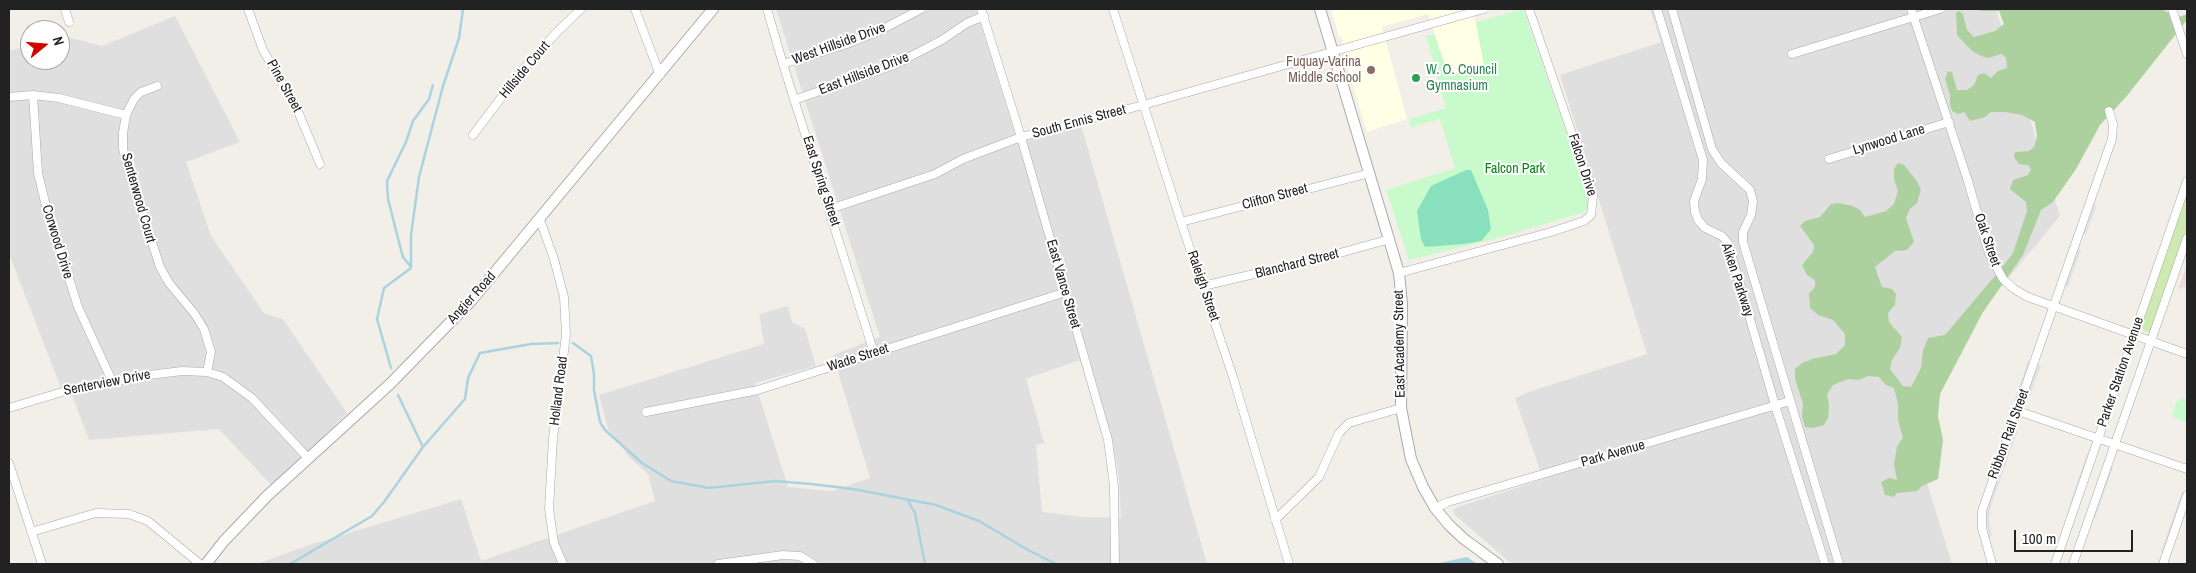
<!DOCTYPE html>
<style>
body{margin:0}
#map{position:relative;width:2196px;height:573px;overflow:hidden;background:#f2efe9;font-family:"Archivo Narrow",sans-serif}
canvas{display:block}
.frame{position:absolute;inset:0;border:10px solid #222;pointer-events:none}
.north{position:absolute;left:20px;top:20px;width:50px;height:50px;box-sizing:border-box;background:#fff;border:1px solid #a7a7a7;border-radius:50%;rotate:73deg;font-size:14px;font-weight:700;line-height:20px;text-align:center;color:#222}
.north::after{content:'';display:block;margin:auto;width:18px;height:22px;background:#d40000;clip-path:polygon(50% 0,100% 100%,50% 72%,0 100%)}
.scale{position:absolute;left:2014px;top:530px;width:119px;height:22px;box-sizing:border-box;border:2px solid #222;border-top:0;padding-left:6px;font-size:15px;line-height:18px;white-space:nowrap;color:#222;-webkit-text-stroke:4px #fff;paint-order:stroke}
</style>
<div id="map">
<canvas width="2196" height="573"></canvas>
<div class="frame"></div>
<div class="north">N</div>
<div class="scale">100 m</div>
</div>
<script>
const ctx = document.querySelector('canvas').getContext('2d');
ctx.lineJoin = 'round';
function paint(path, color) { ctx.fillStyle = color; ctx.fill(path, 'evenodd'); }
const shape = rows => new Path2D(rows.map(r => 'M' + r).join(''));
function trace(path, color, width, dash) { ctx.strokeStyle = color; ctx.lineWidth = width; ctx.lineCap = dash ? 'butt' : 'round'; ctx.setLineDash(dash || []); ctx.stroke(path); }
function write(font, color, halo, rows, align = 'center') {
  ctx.font = font + ' "Archivo Narrow",sans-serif'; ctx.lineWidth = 4; ctx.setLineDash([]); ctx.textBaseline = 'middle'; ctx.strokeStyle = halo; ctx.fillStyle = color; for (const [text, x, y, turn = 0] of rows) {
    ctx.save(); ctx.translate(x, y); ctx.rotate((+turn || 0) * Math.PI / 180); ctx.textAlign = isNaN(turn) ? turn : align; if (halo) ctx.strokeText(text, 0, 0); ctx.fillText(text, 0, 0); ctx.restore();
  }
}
paint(shape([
 [776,9,976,9,1018,143,1081,125,1207,564,257,564,309,545,461,499,481,561,655,501,648,474,630,458,608,429,599,395,764,344,759,314,788,306,792,322,805,329,816,366,755,383,788,487,832,491,870,478,833,355,880,337],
 [1080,360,1101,430,1110,428,1119,477,1121,518,1083,517,1042,512,1036,445,1044,443,1026,379],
 [1650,9,1996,9,2060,216,1903,405,1952,564,1512,564,1454,514,1453,510,1458,507,1543,479,1515,398,1532,391,1647,354,1560,75,1661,42],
 [175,16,240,142,186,162,211,236,264,313,283,319,347,413,273,487,219,429,89,440,69,387,61,388,9,254,9,51,30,45,30,60,60,60,60,35,102,46]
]), '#e0dfdf');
paint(shape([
 [2187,264,2187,286,2178,289]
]), '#f2dad9');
paint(shape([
 [1331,9,1473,9,1484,65,1449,76,1428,14,1382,27,1407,119,1367,132,1345,60,1347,56,1342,38,1339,37]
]), '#ffffe5');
paint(shape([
 [2187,193,2187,230,2152,329,2148,332,2145,331,2141,327,2142,321]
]), '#cdebb0');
paint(shape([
 [1977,9,2161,9,2179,17,2187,14,2187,20,2126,97,2100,125,2076,169,2053,202,2041,210,2023,255,1983,312,1940,394,1938,416,1943,440,1938,479,1922,486,1917,491,1897,493,1894,497,1885,495,1881,482,1889,478,1897,480,1894,465,1897,446,1903,438,1898,420,1898,404,1894,388,1886,385,1879,377,1868,376,1859,380,1848,379,1833,385,1827,394,1829,405,1828,418,1824,425,1813,428,1805,427,1802,417,1803,404,1795,379,1795,369,1802,363,1812,359,1836,354,1845,345,1845,334,1833,320,1818,315,1810,308,1809,293,1815,287,1815,280,1807,275,1802,265,1813,252,1814,245,1800,226,1805,221,1820,217,1831,204,1838,203,1853,206,1860,210,1865,217,1886,211,1894,204,1898,191,1894,179,1894,169,1898,163,1904,165,1916,180,1921,189,1917,203,1910,209,1906,218,1914,242,1907,250,1895,251,1875,267,1882,287,1892,289,1896,294,1895,305,1888,313,1889,322,1902,337,1900,348,1892,360,1890,369,1903,386,1911,387,1921,368,1923,351,1928,338,1945,335,2000,270,2013,253,2027,211,2026,202,2010,189,2013,180,2028,175,2031,169,2028,165,2019,164,2014,157,2015,152,2029,151,2034,147,2037,137,2035,122,2022,115,2005,112,1991,112,1985,117,1970,121,1964,112,1958,114,1952,111,1950,104,1950,95,1945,79,1948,71,1952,72,1957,90,1967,90,1974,85,1978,75,1984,73,1991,78,1998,71,2007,68,2006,58,2002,54,1988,58,1981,56,1972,51,1957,35,1956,13,1959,11,1963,14,1967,30,1974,37,1995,31,2004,24,1999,11,1980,11]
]), '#add19e');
paint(shape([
 [1523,9,1582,177,1589,202,1588,207,1584,212,1502,237,1409,260,1386,190,1455,168,1440,119,1411,127,1409,119,1446,108,1426,36,1434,34,1449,76,1484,65,1476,22],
 [2182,398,2187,400,2187,422,2174,418,2172,414,2177,401]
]), '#c8facc');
paint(shape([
 [1466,170,1471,170,1488,210,1491,229,1481,241,1464,244,1425,247,1421,239,1417,211,1431,186]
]), '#88e0be');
paint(shape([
 [2094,204,2097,205,2086,235,2083,234],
 [2078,249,2081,250,2068,287,2065,286],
 [2028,361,2031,362,2002,444,2000,443],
 [2038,364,2041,365,2030,396,2027,395],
 [2015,429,2018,429,1991,506,1989,520,1992,536,1989,537,1986,521,1987,509],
 [2087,454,2090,455,2072,507,2069,506],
 [2110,466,2113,467,2095,519,2092,518],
 [2182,492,2185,493,2164,552,2161,551]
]), '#e2e2e2');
paint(shape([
 [1467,557,1477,564,1435,564,1462,558]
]), '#aad3df');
trace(shape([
 [411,267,403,257,401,250,388,199,387,181,406,142,413,121,429,99,433,85],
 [573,343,591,356,594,374,594,390,600,422,605,430,642,463,671,481,709,488,775,481,811,484,853,489,936,505,979,521,1028,550,1056,564],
 [391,368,377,319,384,288,411,268,411,235,419,177,443,86,459,38,463,9],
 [398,395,423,447],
 [907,499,915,513,925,564],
 [290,564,372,516,384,502,423,447,465,399,468,378,480,353,531,344,558,343]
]), '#aad3df', 2.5);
const minor = shape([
 [65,9,69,22],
 [248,9,263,50,297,109,320,164],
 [635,9,660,75],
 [767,9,783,64,874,353],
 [981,9,1021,137,1108,440,1114,486,1115,564],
 [1113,9,1181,222,1233,377,1289,564],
 [1657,9,1703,160,1702,179,1694,201,1695,212,1698,220,1705,228,1722,236,1728,243,1775,405,1825,564],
 [1672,9,1712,149,1721,163,1750,190,1753,201,1751,215,1743,232,1743,242,1839,564],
 [1911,9,1967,178,1989,253,2003,279,2014,289,2028,297,2187,354],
 [2172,9,2187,54],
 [1792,54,1940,9],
 [783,64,847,44,881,30,921,9],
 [157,86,141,92,134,99,126,115,123,133,123,149,130,174,160,267,169,283,194,313,204,329,211,352,207,372,223,377,252,398,308,458],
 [33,95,38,173,45,202,78,307,112,381],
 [9,97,33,95,59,98,126,115],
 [794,100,894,65,942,40,967,23,984,16],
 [473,135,520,73,557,32,581,9],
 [1829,159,1949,122],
 [830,209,935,174,963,159,1021,137,1143,105,1484,9],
 [540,220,554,259,564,297,566,335,553,438,549,509,554,543,563,564],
 [1181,222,1370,173],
 [1399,273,1551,232,1584,221,1591,215,1593,196,1587,177,1529,9],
 [1203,286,1322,258,1390,239],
 [9,408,72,389,149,375,182,371,207,372],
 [2018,411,2187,469],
 [646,412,758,390,1066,292],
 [9,463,42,564],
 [1435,508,1448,502,1790,401],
 [1275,520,1319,477,1339,433,1349,423,1401,408],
 [31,532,96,513,129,514,148,521,200,564],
 [718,564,783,555,800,556,813,564],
 [1992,564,1982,528,1982,511,2112,139,2113,124,2109,111],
 [2055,564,2187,181],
 [2073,564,2187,238],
 [2163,564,2187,495]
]);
const tertiary = shape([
 [1320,9,1399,273,1402,304,1401,408,1411,459,1423,487,1435,508,1449,525,1464,539,1498,564],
 [206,564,224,541,267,496,390,384,471,301,713,9]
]);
trace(minor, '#a9a9a9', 9);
trace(tertiary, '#a9a9a9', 12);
trace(minor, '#fff', 8);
trace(tertiary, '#fff', 10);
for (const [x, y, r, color] of [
 [1371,70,5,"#8d6e63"],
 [1416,78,5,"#2e9e5b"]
]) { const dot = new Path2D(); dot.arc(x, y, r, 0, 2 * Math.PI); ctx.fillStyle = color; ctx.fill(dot); trace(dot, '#fff', 2); }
write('14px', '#222', '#fff', [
 ["West Hillside Drive",839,44,-20],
 ["Hillside Court",525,70,-50],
 ["East Hillside Drive",864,74,-21],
 ["Pine Street",284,86,61],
 ["South Ennis Street",1079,122,-15],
 ["Lynwood Lane",1889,140,-17],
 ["Falcon Drive",1582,165,72],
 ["East Spring Street",821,181,72],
 ["Clifton Street",1275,197,-15],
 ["Senterwood Court",138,198,74],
 ["Oak Street",1987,240,71],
 ["Corwood Drive",57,242,73],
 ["Blanchard Street",1297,264,-14],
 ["Aiken Parkway",1737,280,72],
 ["East Vance Street",1063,284,74],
 ["Raleigh Street",1203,286,71],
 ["Angier Road",472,298,-48],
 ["East Academy Street",1400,344,-91],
 ["Wade Street",858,358,-18],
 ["Parker Station Avenue",2121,372,-71],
 ["Senterview Drive",107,383,-11],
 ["Holland Road",559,391,-83],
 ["Ribbon Rail Street",2009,434,-70],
 ["Park Avenue",1613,454,-16]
]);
write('14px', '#785e54', '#fff', [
 ["Fuquay-Varina",1361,62],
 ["Middle School",1361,78]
], 'right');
write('14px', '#27864d', '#fff', [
 ["W. O. Council",1426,70],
 ["Gymnasium",1426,86]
], 'left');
write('14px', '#0c8416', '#fff', [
 ["Falcon Park",1515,169]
]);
</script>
